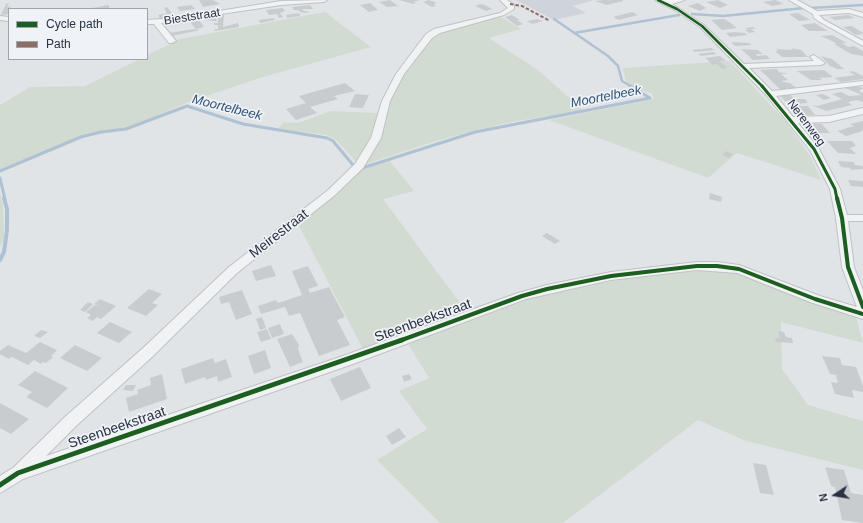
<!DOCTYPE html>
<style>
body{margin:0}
#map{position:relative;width:863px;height:523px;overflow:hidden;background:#e1e4e7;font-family:Helvetica,sans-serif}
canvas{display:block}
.legend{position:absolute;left:8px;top:8px;width:140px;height:52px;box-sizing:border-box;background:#eff2f6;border:1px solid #9fa5ae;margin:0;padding:5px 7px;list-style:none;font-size:12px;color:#283241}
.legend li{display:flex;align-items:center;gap:8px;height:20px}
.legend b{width:20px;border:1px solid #9fa5ae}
.north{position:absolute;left:815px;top:475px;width:40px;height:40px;-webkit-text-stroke:3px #eff2f6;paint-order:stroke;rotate:258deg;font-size:11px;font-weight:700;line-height:16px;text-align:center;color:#283241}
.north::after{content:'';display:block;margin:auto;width:14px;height:18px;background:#283241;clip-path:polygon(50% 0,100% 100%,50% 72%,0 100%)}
</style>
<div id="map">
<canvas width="863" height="523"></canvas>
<ul class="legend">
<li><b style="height:5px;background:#1b5e20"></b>Cycle path</li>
<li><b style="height:5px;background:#8d6e63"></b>Path</li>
</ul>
<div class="north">N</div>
</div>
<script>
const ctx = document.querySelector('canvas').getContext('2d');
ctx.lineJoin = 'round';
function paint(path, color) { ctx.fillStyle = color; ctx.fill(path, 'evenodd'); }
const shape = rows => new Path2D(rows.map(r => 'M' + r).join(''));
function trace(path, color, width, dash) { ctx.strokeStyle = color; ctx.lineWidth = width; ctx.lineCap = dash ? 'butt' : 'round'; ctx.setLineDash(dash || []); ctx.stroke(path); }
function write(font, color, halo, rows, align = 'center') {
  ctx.font = font + ' Helvetica,sans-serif'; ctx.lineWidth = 3.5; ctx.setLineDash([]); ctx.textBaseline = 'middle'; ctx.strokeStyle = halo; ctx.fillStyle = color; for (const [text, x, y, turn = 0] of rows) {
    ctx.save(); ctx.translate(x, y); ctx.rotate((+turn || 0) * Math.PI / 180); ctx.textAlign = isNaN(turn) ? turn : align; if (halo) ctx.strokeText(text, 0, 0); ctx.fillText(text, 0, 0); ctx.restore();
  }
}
paint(shape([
 [516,0,594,0,573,6,586,13,554,20]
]), '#cfd4da');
paint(shape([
 [325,12,371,47,263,77,186,103,128,128,95,132,0,169,0,105,30,87,85,86,140,59,147,59,147,55,175,42,174,40],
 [499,16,521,29,489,38,538,70,583,110,512,122,476,130,433,142,366,164,376,148,387,108,393,92,415,58,435,34],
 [730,61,788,124,810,156,821,180,737,153,708,178,549,120,654,99,652,93,638,90,629,84,626,81,623,68],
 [331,111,379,113,368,143,356,162,336,140,326,135,278,129,284,122,298,123],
 [389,160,414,191,383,199,466,311,363,349,298,224,364,167],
 [0,192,3,205,4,238,0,247],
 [715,270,740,274,856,317,863,343,781,322,782,369,808,405,863,421,863,470,746,441,698,420,563,523,440,523,377,460,427,429,399,391,429,378,408,344,532,298,617,280,671,273]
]), '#d2dbd2');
trace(shape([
 [810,8,863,5],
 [692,14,723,16,804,8],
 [554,19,608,56,618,66,622,81,632,87],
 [574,33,679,15]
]), '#afc2d3', 2.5);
trace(shape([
 [362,168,475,132,650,98,630,86],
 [0,171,81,137,101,132,126,129,187,106,243,124,327,138,333,141,353,165],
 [0,178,5,199]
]), '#afc2d3', 3);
trace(shape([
 [0,260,4,252,7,230,7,209,4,198]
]), '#afc2d3', 4);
paint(shape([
 [199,0,213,0,220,4,203,7],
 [390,0,398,6,387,7,379,2],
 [399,0,420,0,413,2,416,3,413,4],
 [429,0,437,3,433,4,436,6,432,7,423,2],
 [603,0,623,0,623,1,607,5,595,1],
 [718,0,728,5,720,8,706,2],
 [775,0,782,3,780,3,783,4,772,6,763,2],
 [9,3,7,7,11,6,9,10,9,14,1,15,6,4],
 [370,3,378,10,369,12,360,5],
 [698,3,706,8,700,11,688,6],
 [480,4,485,5,492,9,486,11,475,6],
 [109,5,109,9,92,9,92,8],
 [191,5,195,9,180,11,177,7],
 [310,5,313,9,302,9,304,11,310,12,305,13,300,12,298,10,294,10,292,7],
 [167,7,174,16,160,19,158,15,167,13,164,8],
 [283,8,285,11,280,13,283,17,279,18,277,14,269,15,266,10],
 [632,12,638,15,619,20,613,17],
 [299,13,300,16,287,18,286,15],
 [798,13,807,18,810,20,799,21,789,14],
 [218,14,224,14,223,27,238,23,239,27,215,31,215,29,218,29,218,25,214,25,214,23,218,23],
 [215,15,217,21,204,20,202,17],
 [512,15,520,20,517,20,523,24,517,26,505,17],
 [848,15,855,18,835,20,829,17],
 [198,18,204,27,196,29,190,22,192,22,191,19],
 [273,18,275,20,260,23,259,20],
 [537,19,543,21,532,24,527,21],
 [724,19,728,21,737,28,722,30,711,20],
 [187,20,189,22,163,27,161,24],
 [815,23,821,27,828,31,809,31,801,25],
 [852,26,863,33,863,34,856,35,843,27],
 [753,27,756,29,751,29,755,32,749,33,745,30,748,30,745,28],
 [195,29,200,30,172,36,169,33],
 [735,32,745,33,748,35,730,37,726,33],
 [832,35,847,43,842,43,848,47,854,46,863,51,863,56,851,54,834,44,837,44,830,40,820,36],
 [731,42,749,43,752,45,735,46],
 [711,48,715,50,695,52,692,50],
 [791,48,801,50,808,57,782,57,775,51,778,51,776,49,793,50],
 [741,49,758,50,763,54,756,54,757,56,766,55,770,59,753,60],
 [713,52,717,54,701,56,698,54],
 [720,56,726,61,720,61,727,68,722,69,717,64,713,65,705,58],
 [821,56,832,59,844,69,837,69,830,66],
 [777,69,779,72,788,74,781,74,788,80,782,81,783,82,790,83,796,88,786,88,788,90,782,91,760,70],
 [824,70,833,77,819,78,822,80,811,80,797,71],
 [853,71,863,76,863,79,841,82,834,78,855,75,849,72],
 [345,83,355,91,334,96,338,99,310,107,317,113,296,120,286,109,306,103,299,96],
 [857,86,863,88,859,91,863,93,863,102,857,100,848,102,852,105,826,111,811,105,817,106,842,99,832,94,841,92,849,96,862,95,845,88],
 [355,94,369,95,363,108,349,107],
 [823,94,831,98,824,100,816,95],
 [779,95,790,95,795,99,805,99,808,103,796,104,794,101,785,101],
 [794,106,808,106,815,115,801,115],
 [863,121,863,130,861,130,863,131,846,136,837,131,854,126,850,124],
 [808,123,822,124,830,133,816,133],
 [827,141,852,141,856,146,850,148,856,154,838,153],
 [726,151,733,154,729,158,722,155],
 [838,161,854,162,855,165,863,166,863,169,851,170,850,168,841,167],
 [848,180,863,181,863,187,851,186],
 [710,193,722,197,721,202,709,199],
 [547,233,560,241,555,244,542,236],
 [271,265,276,276,256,281,252,271],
 [308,266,318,286,308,289,310,293,329,287,345,317,337,320,350,345,319,356,300,313,289,316,285,307,261,314,258,306,276,300,278,303,302,295,292,271],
 [149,289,162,294,152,303,158,305,146,316,127,308],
 [242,290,252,314,236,320,229,302,221,304,219,297],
 [100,299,116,306,101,319,97,317,93,321,87,318,91,315,86,312,95,305,101,306,94,304],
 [88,302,93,304,85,312,80,310],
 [262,317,266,328,260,330,256,319],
 [110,322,132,332,119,343,97,333],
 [280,324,284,334,272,338,268,328],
 [267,329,271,339,261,342,257,332],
 [41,330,48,332,40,338,34,336],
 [778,331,784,332,786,337,792,338,793,343,776,342,775,338,780,338],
 [292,334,299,345,298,349,303,362,290,367,277,339],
 [40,342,57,350,51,356,53,357,46,363,43,362,41,364,34,360,28,365,12,357,9,359,0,354,0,351,8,345,26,353],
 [75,345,102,358,87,371,60,358],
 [265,350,271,368,254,374,248,356],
 [822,356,840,358,842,365,856,367,863,386,863,392,852,390,854,398,835,394,831,382,838,383,836,375,830,374],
 [213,358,215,363,226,359,232,377,218,382,217,376,206,380,205,377,185,384,181,369],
 [360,367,371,388,341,401,330,379],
 [35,371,68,388,47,408,26,397,32,392,18,385],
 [162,374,167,399,129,412,126,398,138,394,137,390,151,385,150,378],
 [409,374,412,379,404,382,402,376],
 [126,385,136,385,133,391,123,390],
 [0,403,29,419,11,434,0,428],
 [399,428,406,437,392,445,386,436],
 [753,463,766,465,774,495,760,493],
 [825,467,844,470,851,493,863,495,863,523,842,520,835,487,831,486]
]), '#c9cccf');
const street = shape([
 [327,0,324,2,281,5,161,23,176,41,172,43,169,43,154,24,147,24,147,20,176,18,281,1,327,0],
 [500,0,507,0,514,5,514,9,504,15,440,33,432,38,404,74,390,101,381,138,363,168,335,195,237,273,152,357,76,426,46,456,340,357,518,293,547,285,611,272,697,262,717,262,739,265,820,296,857,307,842,267,836,218,830,189,810,150,767,96,700,27,675,10,655,0,685,0,672,4,704,25,744,64,814,61,810,57,814,55,825,63,821,65,749,68,772,91,863,81,863,85,776,96,793,117,829,116,863,108,863,114,829,122,798,123,819,149,840,189,847,215,863,215,863,221,848,221,854,267,863,290,863,319,810,302,737,273,697,270,611,280,526,299,350,365,23,479,0,493,0,476,14,467,66,416,142,349,229,267,327,191,355,164,371,138,382,101,396,74,426,34,434,29,500,13,508,8,500,0],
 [789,0,797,0,817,11,849,9,863,13,863,17,849,13,819,15,824,20,863,41,863,46,820,22,814,18,813,14,789,0],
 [0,16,9,17,9,21,0,20,0,16]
]);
trace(street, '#bfc2c5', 2);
paint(street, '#f1f2f3');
trace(shape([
 [510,4,522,6,550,21]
]), '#8d6e63', 2, [3.5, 2]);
trace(shape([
 [658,0,677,9,702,26,763,87]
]), '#1b5e20', 2.5);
trace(shape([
 [762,86,814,149,835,189,837,199]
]), '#1b5e20', 3);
trace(shape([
 [837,198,842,218,848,267,863,307],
 [399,341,522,296,547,289,611,276,697,266,717,266,739,269,815,299,863,314]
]), '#1b5e20', 4);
trace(shape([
 [0,485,18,473,402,340]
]), '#1b5e20', 5);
write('12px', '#283241', '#eff2f6', [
 ["Bieststraat",192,17,-9],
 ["Nerenweg",806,123,53]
]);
write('italic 13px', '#305376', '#eff2f6', [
 ["Moortelbeek",606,97,-11],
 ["Moortelbeek",227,108,14]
]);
write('14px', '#283241', '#eff2f6', [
 ["Meirestraat",279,234,-38],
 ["Steenbeekstraat",423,321,-20],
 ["Steenbeekstraat",117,428,-19]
]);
</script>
